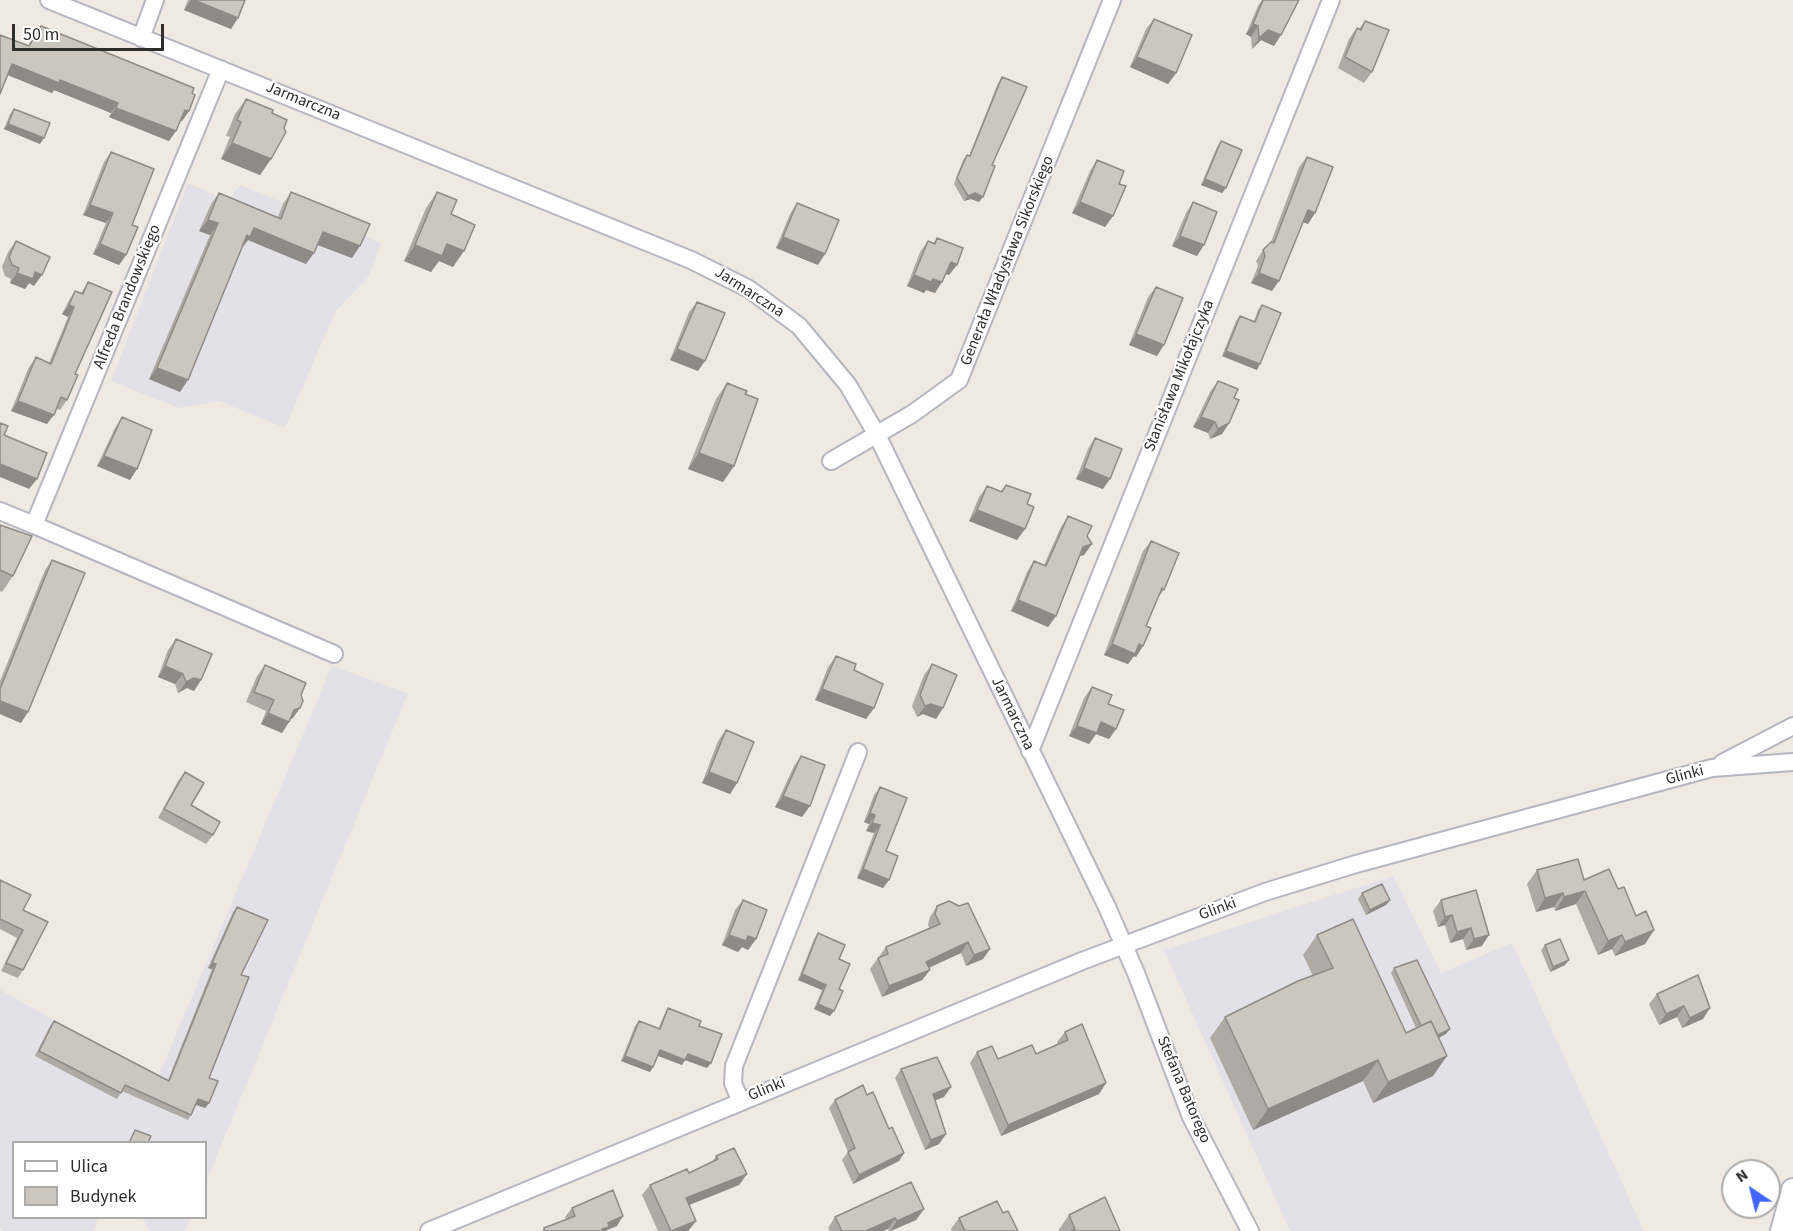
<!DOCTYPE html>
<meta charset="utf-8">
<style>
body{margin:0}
#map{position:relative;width:1793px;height:1231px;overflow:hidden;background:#efe9e1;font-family:"Source Sans 3",sans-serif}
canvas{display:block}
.legend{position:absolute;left:12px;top:1141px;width:195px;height:78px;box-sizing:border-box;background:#fff;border:2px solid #ababab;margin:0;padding:8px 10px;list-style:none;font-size:18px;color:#2e2e2e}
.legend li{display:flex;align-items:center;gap:12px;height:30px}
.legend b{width:30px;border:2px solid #ababab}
.north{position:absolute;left:1721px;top:1159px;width:60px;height:60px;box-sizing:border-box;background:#fff;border:2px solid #ababab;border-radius:50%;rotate:325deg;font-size:16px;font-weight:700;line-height:24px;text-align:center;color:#2e2e2e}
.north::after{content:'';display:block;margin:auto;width:21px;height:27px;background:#4264fb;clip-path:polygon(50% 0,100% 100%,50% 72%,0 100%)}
.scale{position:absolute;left:12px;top:24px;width:152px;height:27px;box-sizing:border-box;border:3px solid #2e2e2e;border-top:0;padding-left:8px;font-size:18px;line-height:21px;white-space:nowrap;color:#2e2e2e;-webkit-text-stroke:4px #fff;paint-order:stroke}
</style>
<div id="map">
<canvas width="1793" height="1231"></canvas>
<ul class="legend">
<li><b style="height:8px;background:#fff"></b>Ulica</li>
<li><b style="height:16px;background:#cbc7bf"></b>Budynek</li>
</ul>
<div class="north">N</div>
<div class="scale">50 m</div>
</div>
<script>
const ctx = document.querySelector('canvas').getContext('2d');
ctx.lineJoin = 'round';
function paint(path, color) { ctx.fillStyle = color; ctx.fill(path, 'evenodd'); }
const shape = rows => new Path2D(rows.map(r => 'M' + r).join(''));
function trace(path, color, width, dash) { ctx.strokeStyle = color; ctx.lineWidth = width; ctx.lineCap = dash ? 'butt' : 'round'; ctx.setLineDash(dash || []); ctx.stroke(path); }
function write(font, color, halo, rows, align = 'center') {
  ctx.font = font + ' "Source Sans 3",sans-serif'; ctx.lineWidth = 4.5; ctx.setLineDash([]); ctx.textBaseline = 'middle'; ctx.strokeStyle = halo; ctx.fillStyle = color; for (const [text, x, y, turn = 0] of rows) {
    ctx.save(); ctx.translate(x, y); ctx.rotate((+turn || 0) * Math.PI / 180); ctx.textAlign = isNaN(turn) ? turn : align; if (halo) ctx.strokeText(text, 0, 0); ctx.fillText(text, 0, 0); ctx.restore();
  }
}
paint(shape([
 [188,183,227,201,240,185,381,243,369,276,335,312,285,428,219,401,179,408,111,381],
 [332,666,408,693,206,1182,206,1142,14,1142,14,1218,98,1218,93,1231,2,1231,0,1226,0,990,158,1077],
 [1393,876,1441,973,1512,943,1644,1231,1290,1231,1164,950],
 [143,1218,191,1218,185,1231,149,1231]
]), '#e3e1e8');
const street = shape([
 [49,0,691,260,749,289,799,326,848,385,877,435,1107,907,1136,973,1191,1117,1250,1231],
 [141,38,155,0],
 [831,461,912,414,959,380,1112,0],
 [0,511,34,525,221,69],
 [34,525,334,654],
 [1030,751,1331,0],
 [1722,763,1793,726],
 [740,1100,733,1083,734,1066,858,752],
 [429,1231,1082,961,1265,892,1356,864,1712,768,1793,762]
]);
const secondary = shape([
 [1782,1231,1793,1190]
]);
trace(street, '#b4b7c1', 20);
trace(secondary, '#b4b7c1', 26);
trace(street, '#fff', 16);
trace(secondary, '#fff', 22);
paint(shape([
 [188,0,245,0,238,18,231,29,184,10],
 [1262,0,1299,0,1274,46,1261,40,1252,49,1251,37,1246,34,1258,6],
 [1154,19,1176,73,1168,84,1130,67,1146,29],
 [1365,21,1372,72,1364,83,1338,68,1349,39,1357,28,1359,29],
 [41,26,192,93,189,111,182,121,180,121,169,141,109,117,111,113,54,90,52,93,8,75,0,35,28,46],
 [1002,77,992,165,979,202,971,199,964,201,954,184,963,160,967,155,969,156,998,83],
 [246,99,272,113,284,128,271,159,260,175,221,159,230,137,226,136,235,114],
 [14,109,40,144,4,129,10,114],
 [1221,141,1226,188,1222,193,1201,185,1217,147],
 [111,152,132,225,126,255,119,265,93,254,106,223,83,215,104,162],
 [1307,157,1315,213,1308,224,1303,222,1272,291,1251,283,1258,266,1256,261,1263,250,1271,242,1299,167],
 [1097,160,1119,184,1113,216,1105,227,1072,213,1090,171],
 [291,192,352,258,318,245,306,264,248,240,242,248,180,392,149,379,210,235,199,231,211,204,219,193,278,217,283,204],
 [437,192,451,214,453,267,439,261,431,272,404,261,426,208],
 [1193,202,1197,256,1172,246,1186,213],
 [797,203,818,265,776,248,790,214],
 [937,238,949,275,946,274,935,293,926,290,924,293,907,286,920,252,928,241,934,243],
 [16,241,34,286,29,283,25,289,10,283,11,279,5,276,2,267,8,252],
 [88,282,75,374,67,400,60,410,56,408,47,424,11,411,29,367,36,357,49,363,68,317,62,314,69,300,75,291,81,293],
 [1156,287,1157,356,1129,345,1148,297],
 [697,302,698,371,670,360,689,312],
 [1262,305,1257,370,1222,356,1236,321,1240,316,1254,321,1258,310],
 [1218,381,1234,398,1229,423,1222,434,1210,439,1208,433,1193,427,1210,392],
 [727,383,745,394,734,466,723,482,688,469,716,399],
 [122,417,130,480,97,466,115,428],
 [1095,438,1103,489,1076,479,1088,449],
 [1006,485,1027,504,1017,540,969,521,979,497,987,486,1001,491],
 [1068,516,1087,536,1084,555,1080,556,1056,616,1048,627,1011,611,1027,572,1034,561,1044,565,1061,527],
 [0,525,13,576,2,592,0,591],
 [1151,541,1164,590,1157,599,1146,626,1143,646,1136,657,1134,656,1128,664,1104,655,1143,551],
 [52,560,21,723,0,714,0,681,45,570],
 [176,639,201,680,194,691,187,688,178,693,175,684,158,677,168,650],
 [836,656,854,670,874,708,866,719,815,700,828,667],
 [932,664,943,708,936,719,923,714,917,717,912,706,924,675],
 [265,665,293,718,290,719,282,733,261,724,266,711,246,702,257,676],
 [1092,687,1108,704,1116,729,1109,739,1096,734,1089,744,1069,736,1084,698],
 [726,730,737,783,730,794,702,783,718,741],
 [801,756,802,817,775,807,794,766],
 [185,772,191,805,213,835,206,844,158,818,178,781],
 [880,787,889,880,883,888,857,878,874,833,866,831,869,824,864,822,874,795],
 [1537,870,1584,880,1618,889,1636,916,1654,930,1645,944,1615,956,1612,949,1598,955,1576,904,1555,911,1554,907,1536,912,1527,884],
 [0,880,23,910,23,970,18,978,1,971,17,938,0,929],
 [1476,890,1482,946,1466,950,1463,939,1450,943,1445,925,1438,927,1433,911,1441,900],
 [1362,893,1390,900,1386,905,1366,915,1358,899],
 [743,900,756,939,748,950,742,947,738,952,722,945,735,910],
 [937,906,990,949,983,959,966,966,961,953,929,968,930,970,922,980,882,997,870,969,886,947,929,928,928,924,930,917],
 [237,907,241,975,209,1078,209,1103,205,1108,196,1105,191,1115,188,1120,122,1091,117,1099,35,1056,50,1026,54,1021,168,1080,212,969,208,968,233,912],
 [818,933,839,959,839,989,830,1016,814,1009,822,990,798,980,814,939],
 [1317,935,1406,1033,1416,1028,1391,973,1394,968,1446,1034,1439,1038,1433,1076,1373,1103,1363,1081,1253,1130,1210,1038,1225,1017,1313,976,1303,955],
 [1545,945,1565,965,1550,972,1541,950],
 [1698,975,1703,1019,1682,1028,1677,1017,1659,1025,1649,1004,1657,994],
 [668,1008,699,1026,711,1063,707,1068,685,1060,682,1065,658,1056,650,1072,621,1061,635,1026,639,1021,658,1029,665,1013],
 [1065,1032,1106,1083,1099,1094,1001,1136,970,1063,977,1052,998,1059,1036,1054,1058,1045,1057,1042],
 [901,1069,944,1097,935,1100,946,1134,939,1144,925,1150,895,1078],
 [867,1095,904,1153,899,1161,853,1184,842,1160,848,1152,829,1108,835,1100],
 [716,1156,747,1174,739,1185,689,1205,696,1221,688,1231,658,1231,642,1195,650,1185,689,1173,712,1162],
 [572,1208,617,1226,607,1230,606,1231,542,1231,544,1228,566,1219,565,1217],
 [924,1209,916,1220,891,1231,889,1231,888,1229,883,1231,830,1231,828,1228,835,1217],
 [1069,1215,1120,1231,1058,1231],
 [959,1218,1018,1231,952,1231,951,1229]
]), '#afaba4');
paint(shape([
 [191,0,194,0,238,18,231,29,184,10],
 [1253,24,1258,26,1251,37,1246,34],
 [1268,30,1281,35,1274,46,1261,40,1252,49,1259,38],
 [1137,57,1176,73,1168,84,1130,67],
 [12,64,60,80,118,103,111,113,54,90,52,93,5,74],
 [116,108,176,131,169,141,109,117],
 [185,110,189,111,182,121,178,120],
 [8,124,44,138,40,144,4,129],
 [232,143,271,159,260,175,221,159],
 [1205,179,1226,188,1222,193,1201,185],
 [975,193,983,197,979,202,971,199,964,201,968,196],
 [1080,202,1113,216,1105,227,1072,213],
 [90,205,113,213,106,223,83,215],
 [1308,210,1315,213,1308,224,1300,221],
 [208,220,218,223,210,235,199,231],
 [254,228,314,253,306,264,248,240,242,248,239,247,247,235],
 [323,232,360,246,352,258,315,244],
 [1180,236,1204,245,1197,256,1172,246],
 [783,237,825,254,818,265,776,248],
 [100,244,126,255,119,265,93,254],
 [447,244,464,251,453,267,439,261,431,272,404,261,415,245],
 [951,262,957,265,949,275,943,273],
 [35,272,42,275,34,286,29,283,25,289,10,283,17,273],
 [1259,273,1279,281,1272,291,1251,283],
 [914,275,933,279,942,282,935,293,926,290,924,293,907,286],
 [69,305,74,307,68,317,62,314],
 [1136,334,1164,345,1157,356,1129,345],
 [677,349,705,361,698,371,670,360],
 [1226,351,1260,364,1257,370,1222,356],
 [157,368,188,380,180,392,149,379],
 [18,401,54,415,47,424,11,411],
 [1201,417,1215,422,1208,433,1193,427],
 [1229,423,1222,434,1210,439,1218,429],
 [699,453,734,466,723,482,688,469],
 [104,456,137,469,130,480,97,466],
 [0,464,37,479,29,489,0,477],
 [1084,468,1110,479,1103,489,1076,479],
 [977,510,1025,529,1017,540,969,521],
 [1092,544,1084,555,1076,557,1083,547],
 [1018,600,1056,616,1048,627,1011,611],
 [1112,644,1139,644,1143,646,1136,657,1134,656,1128,664,1104,655],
 [165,666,183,674,175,684,158,677],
 [194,678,201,680,194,691,187,688,178,693,186,682],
 [822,689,874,708,866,719,815,700],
 [0,701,28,712,21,723,0,714],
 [931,704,943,708,936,719,923,714,917,717,925,706],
 [300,708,293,718,287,721,294,710],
 [268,713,289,722,282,733,261,724],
 [1101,722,1116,729,1109,739,1096,734,1089,744,1069,736,1077,726],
 [709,772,737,783,730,794,702,783],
 [783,796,810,806,802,817,775,807],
 [870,813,875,815,869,824,864,822],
 [872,823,880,825,874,833,866,831],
 [863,869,889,880,883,888,857,878],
 [1585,891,1576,904,1555,911,1564,897],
 [1563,893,1554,907,1536,912,1545,898],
 [1390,900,1386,905,1366,915,1370,910],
 [1452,915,1445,925,1438,927,1445,917],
 [1471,928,1463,939,1450,943,1457,932],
 [1654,930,1645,944,1615,956,1625,942],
 [729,935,748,936,756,939,748,950,742,947,738,952,722,945],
 [1489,935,1482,946,1466,950,1474,939],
 [1622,935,1612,949,1598,955,1608,941],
 [968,942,961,953,919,972,926,962],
 [990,949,983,959,966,966,974,955],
 [1569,960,1565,965,1550,972,1553,967],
 [212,963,216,964,212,969,208,968],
 [930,970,922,980,882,997,889,986],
 [802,974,826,985,822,990,798,980],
 [818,1004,834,1011,830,1016,814,1009],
 [1684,1006,1677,1017,1659,1025,1666,1014],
 [1710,1008,1703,1019,1682,1028,1690,1018],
 [1450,1029,1446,1034,1424,1045,1428,1039],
 [660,1050,688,1054,711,1063,707,1068,685,1060,682,1065,656,1055],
 [625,1056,653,1067,650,1072,621,1061],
 [1447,1056,1433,1076,1373,1103,1388,1082],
 [1378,1060,1363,1081,1253,1130,1268,1109],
 [1106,1083,1099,1094,1001,1136,1008,1125],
 [951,1087,944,1097,926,1104,933,1094],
 [198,1099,209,1103,205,1108,194,1104],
 [946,1134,939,1144,925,1150,931,1140],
 [904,1153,899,1161,853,1184,859,1175],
 [747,1174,739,1185,679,1209,686,1198],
 [924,1209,916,1220,890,1231,897,1221],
 [623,1216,617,1226,607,1230,606,1231,601,1231,608,1223],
 [895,1218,888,1229,883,1231,866,1231],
 [696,1221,688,1231,672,1231]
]), '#8e8b86');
const building = shape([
 [194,0,245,0,238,18,194,0],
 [1263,0,1299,0,1281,35,1268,30,1259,38,1258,26,1253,24,1263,0],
 [1154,19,1192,35,1176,73,1137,57,1154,19],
 [1365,21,1389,30,1372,72,1345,57,1357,28,1361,30,1365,21],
 [41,26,194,88,192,93,195,95,189,111,185,110,176,131,116,108,118,103,60,80,59,83,12,64,0,94,0,35,29,46,41,26],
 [1002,77,1027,87,992,165,995,166,983,197,975,193,968,196,957,178,967,155,970,156,1002,77],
 [246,99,273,110,272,113,287,120,284,128,286,132,271,159,232,143,241,122,237,120,246,99],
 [14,109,50,123,44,138,8,124,14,109],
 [1221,141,1242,150,1226,188,1205,179,1221,141],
 [111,152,154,169,132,225,138,227,126,255,100,244,113,213,90,205,111,152],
 [1307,157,1333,167,1315,213,1308,210,1279,281,1259,273,1265,256,1263,250,1271,242,1274,243,1307,157],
 [1097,160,1124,171,1119,184,1126,186,1113,216,1080,202,1097,160],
 [291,192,370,224,360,246,323,232,314,253,254,228,250,237,247,235,188,380,157,368,218,223,208,220,219,193,281,219,291,192],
 [437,192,457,200,451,214,475,225,464,251,447,244,442,256,415,245,437,192],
 [1193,202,1217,212,1204,245,1180,236,1193,202],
 [797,203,839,220,825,254,783,237,797,203],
 [937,238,963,248,957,265,951,262,942,282,933,279,931,282,914,275,928,241,935,244,937,238],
 [16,241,50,257,42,275,35,272,33,279,17,273,19,268,12,265,9,257,16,241],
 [88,282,112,292,75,374,78,375,67,400,61,397,54,415,18,401,36,357,51,364,74,307,69,305,75,291,83,294,88,282],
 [1156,287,1183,298,1164,345,1136,334,1156,287],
 [697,302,725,313,705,361,677,349,697,302],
 [1262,305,1281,313,1260,364,1226,351,1240,316,1255,322,1262,305],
 [1218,381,1238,389,1234,398,1239,400,1229,423,1218,429,1215,422,1201,417,1218,381],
 [727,383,747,391,745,394,758,399,734,466,699,453,727,383],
 [122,417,152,430,137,469,104,456,122,417],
 [0,423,8,426,4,435,47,453,37,479,0,464,0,423],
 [1095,438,1122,449,1110,479,1084,468,1095,438],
 [1006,485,1031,494,1027,504,1034,507,1025,529,977,510,987,486,1002,492,1006,485],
 [1068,516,1092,526,1087,536,1092,544,1083,547,1056,616,1018,600,1034,561,1046,566,1068,516],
 [0,525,32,536,13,576,0,570,0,525],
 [1151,541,1179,553,1164,590,1162,588,1146,626,1151,628,1143,646,1139,644,1135,654,1112,644,1151,541],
 [52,560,85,573,28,712,0,701,0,689,52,560],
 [176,639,212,654,201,680,194,678,186,682,183,674,165,666,176,639],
 [836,656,856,664,854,670,883,684,874,708,822,689,836,656],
 [932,664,957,675,943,708,931,704,925,706,920,695,932,664],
 [265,665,306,683,301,695,303,701,300,708,294,710,289,722,268,713,274,700,254,692,265,665],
 [1092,687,1112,695,1108,704,1124,710,1116,729,1101,722,1097,733,1077,726,1092,687],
 [726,730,754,742,737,783,709,772,726,730],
 [801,756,825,765,810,806,783,796,801,756],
 [185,772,204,783,191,805,220,822,213,835,164,809,185,772],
 [880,787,907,798,886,851,898,856,889,880,863,869,880,825,872,823,875,815,870,813,880,787],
 [1578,859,1584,880,1609,869,1618,889,1624,887,1636,916,1646,911,1654,930,1625,942,1622,935,1608,941,1585,891,1564,897,1563,893,1545,898,1537,870,1578,859],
 [0,880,31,895,23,910,48,922,23,970,6,963,23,930,0,919,0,880],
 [1382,884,1390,900,1370,910,1362,893,1382,884],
 [1476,890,1489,935,1474,939,1471,928,1457,932,1452,915,1445,917,1441,900,1476,890],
 [743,900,767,910,756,939,748,936,746,941,729,935,743,900],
 [949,901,959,906,968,903,990,949,974,955,968,942,926,962,930,970,889,986,878,958,888,954,886,947,940,924,935,914,937,906,949,901],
 [237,907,268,920,241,975,249,977,209,1078,218,1081,209,1103,198,1099,191,1115,125,1085,121,1093,39,1051,54,1021,169,1081,216,964,212,963,237,907],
 [1353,919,1406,1033,1431,1021,1447,1056,1388,1082,1378,1060,1268,1109,1225,1017,1298,981,1333,968,1317,935,1353,919],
 [818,933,845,945,839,959,850,964,839,989,843,991,834,1011,818,1004,826,985,802,974,818,933],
 [1560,939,1569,960,1553,967,1545,945,1560,939],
 [1417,960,1450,1029,1438,1035,1431,1021,1421,1026,1394,968,1417,960],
 [1698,975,1710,1008,1690,1018,1684,1006,1666,1014,1657,994,1698,975],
 [668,1008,701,1021,699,1026,722,1034,711,1063,688,1054,685,1060,660,1050,653,1067,625,1056,639,1021,660,1029,668,1008],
 [1082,1024,1106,1083,1008,1125,977,1052,992,1046,998,1059,1032,1045,1036,1054,1068,1040,1065,1032,1082,1024],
 [937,1057,951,1087,933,1094,946,1134,931,1140,901,1069,937,1057],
 [863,1085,867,1095,873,1092,889,1129,892,1127,904,1153,859,1175,848,1152,855,1148,835,1100,863,1085],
 [135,1130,151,1136,148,1143,129,1143,135,1130],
 [734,1148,747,1174,686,1198,696,1221,671,1231,650,1185,687,1169,689,1173,718,1159,716,1156,734,1148],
 [911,1182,924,1209,897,1221,895,1218,866,1231,842,1231,835,1217,911,1182],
 [613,1190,623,1216,608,1223,609,1227,602,1229,603,1231,545,1231,544,1228,575,1216,572,1208,613,1190],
 [1105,1197,1120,1231,1071,1231,1075,1229,1069,1215,1105,1197],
 [997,1201,1003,1213,1008,1211,1018,1231,965,1231,959,1218,997,1201]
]);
paint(building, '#cbc7bf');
trace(building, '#8e8b86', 1.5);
write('16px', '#2e2e2e', '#fff', [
 ["Jarmarczna",303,102,22],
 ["Generała Władysława Sikorskiego",1008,261,-68],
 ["Jarmarczna",749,293,33],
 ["Alfreda Brandowskiego",128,297,-68],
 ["Stanisława Mikołajczyka",1180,376,-68],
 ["Jarmarczna",1012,714,64],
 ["Glinki",1685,776,-15],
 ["Glinki",1218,910,-20],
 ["Glinki",767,1090,-22],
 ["Stefana Batorego",1183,1090,67]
]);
</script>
